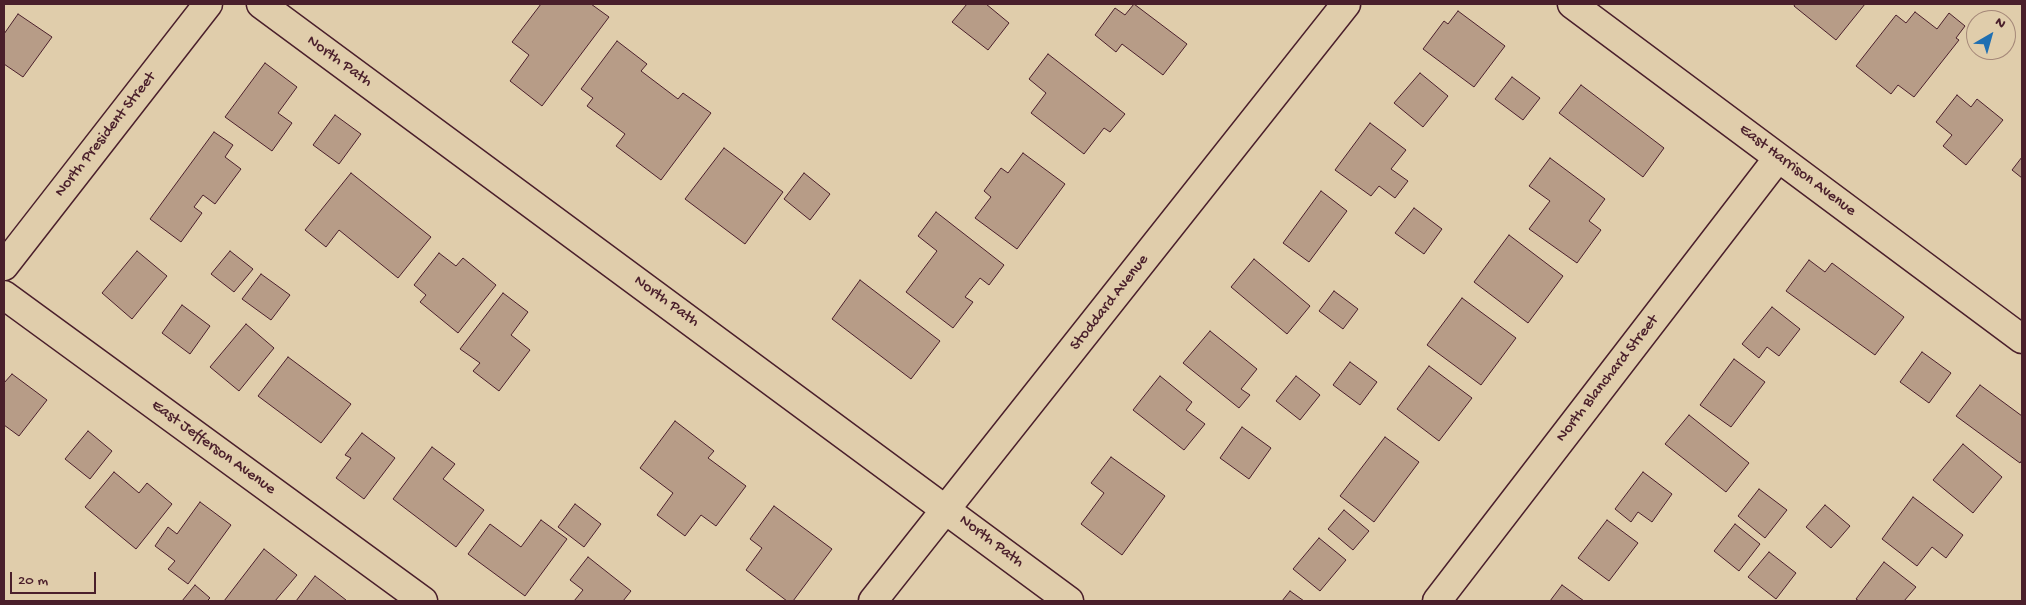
<!DOCTYPE html>
<style>
body{margin:0}
#map{position:relative;width:2026px;height:605px;overflow:hidden;background:#e0cdab;font-family:"Gochi Hand",sans-serif}
canvas{display:block}
.frame{position:absolute;inset:0;border:5px solid #4a1f2b;pointer-events:none}
.north{position:absolute;left:1966px;top:10px;width:50px;height:50px;box-sizing:border-box;background:#e0cdab;border:1px solid #a48778;border-radius:50%;rotate:38deg;font-size:14px;font-weight:700;line-height:20px;text-align:center;color:#4a1f2b}
.north::after{content:'';display:block;margin:auto;width:18px;height:22px;background:#1f6fb2;clip-path:polygon(50% 0,100% 100%,50% 72%,0 100%)}
.scale{position:absolute;left:10px;top:572px;width:86px;height:22px;box-sizing:border-box;border:2px solid #4a1f2b;border-top:0;padding-left:6px;font-size:15px;line-height:18px;white-space:nowrap;color:#4a1f2b;-webkit-text-stroke:4px #e0cdab;paint-order:stroke}
</style>
<div id="map">
<canvas width="2026" height="605"></canvas>
<div class="frame"></div>
<div class="north">N</div>
<div class="scale">20 m</div>
</div>
<script>
const ctx = document.querySelector('canvas').getContext('2d');
ctx.lineJoin = 'round';
function paint(path, color) { ctx.fillStyle = color; ctx.fill(path, 'evenodd'); }
const shape = rows => new Path2D(rows.map(r => 'M' + r).join(''));
function trace(path, color, width, dash) { ctx.strokeStyle = color; ctx.lineWidth = width; ctx.lineCap = dash ? 'butt' : 'round'; ctx.setLineDash(dash || []); ctx.stroke(path); }
function write(font, color, halo, rows, align = 'center') {
  ctx.font = font + ' "Gochi Hand",sans-serif'; ctx.lineWidth = 4; ctx.setLineDash([]); ctx.textBaseline = 'middle'; ctx.strokeStyle = halo; ctx.fillStyle = color; for (const [text, x, y, turn = 0] of rows) {
    ctx.save(); ctx.translate(x, y); ctx.rotate((+turn || 0) * Math.PI / 180); ctx.textAlign = isNaN(turn) ? turn : align; if (halo) ctx.strokeText(text, 0, 0); ctx.fillText(text, 0, 0); ctx.restore();
  }
}
const building = shape([
 [541,4,591,4,609,17,542,106,510,81,529,55,512,42,541,4],
 [967,4,986,4,1009,23,988,50,952,22,967,4],
 [1134,4,1187,44,1163,75,1122,44,1116,52,1095,35,1115,8,1125,15,1134,4],
 [1795,4,1865,4,1836,40,1794,6,1795,4],
 [1458,11,1505,46,1474,87,1423,49,1444,21,1448,24,1458,11],
 [1915,12,1937,29,1949,13,1965,26,1956,38,1959,40,1914,97,1898,85,1891,94,1856,66,1896,15,1906,23,1915,12],
 [18,14,52,37,23,77,4,64,4,34,18,14],
 [617,41,647,64,641,71,678,99,683,93,711,113,661,180,616,146,625,134,587,106,593,98,581,89,617,41],
 [1048,54,1125,114,1110,132,1104,128,1084,154,1031,113,1046,93,1029,79,1048,54],
 [265,63,297,87,278,113,292,123,272,151,225,117,265,63],
 [1420,73,1448,96,1423,127,1394,103,1420,73],
 [1512,77,1540,98,1523,120,1495,99,1512,77],
 [1581,85,1664,148,1643,177,1559,113,1581,85],
 [1957,95,1971,107,1977,99,2003,120,1966,165,1943,146,1952,135,1936,122,1957,95],
 [335,115,361,134,339,164,313,145,335,115],
 [1370,123,1406,150,1391,169,1408,181,1395,198,1379,186,1371,196,1335,170,1370,123],
 [214,132,233,145,225,157,241,169,215,204,203,195,194,207,202,213,181,242,150,219,214,132],
 [724,148,783,192,745,244,685,199,724,148],
 [1023,153,1065,184,1017,249,975,218,991,197,984,191,1001,168,1008,173,1023,153],
 [2022,157,2022,178,2012,170,2022,157],
 [1550,158,1605,199,1589,221,1601,230,1577,263,1529,229,1550,201,1529,186,1550,158],
 [351,173,431,237,398,278,339,230,326,247,305,230,351,173],
 [804,173,830,194,810,220,784,199,804,173],
 [1321,191,1347,211,1309,262,1283,243,1321,191],
 [1414,208,1442,229,1424,254,1395,233,1414,208],
 [936,212,1004,265,989,285,980,278,965,297,973,302,953,328,906,292,937,251,918,236,936,212],
 [1509,235,1563,276,1528,323,1474,282,1509,235],
 [137,251,167,276,132,319,102,293,137,251],
 [230,251,253,269,234,292,211,274,230,251],
 [439,253,456,266,463,258,496,285,458,333,420,302,426,295,414,285,439,253],
 [1254,259,1310,306,1287,334,1231,287,1254,259],
 [1809,260,1825,272,1832,263,1904,317,1875,355,1786,291,1809,260],
 [261,274,290,295,271,320,242,299,261,274],
 [860,280,940,341,911,379,832,319,860,280],
 [1334,291,1358,309,1343,329,1319,311,1334,291],
 [503,293,528,312,511,335,530,350,499,391,473,371,480,363,460,349,503,293],
 [1462,298,1516,338,1481,385,1427,345,1462,298],
 [182,305,210,326,190,354,162,333,182,305],
 [1772,307,1800,329,1779,356,1767,347,1759,358,1742,344,1772,307],
 [246,324,274,348,239,391,210,367,246,324],
 [1210,331,1257,369,1241,389,1250,395,1239,408,1183,363,1210,331],
 [1922,352,1951,373,1929,403,1900,382,1922,352],
 [288,357,351,404,321,443,258,396,288,357],
 [1734,359,1765,382,1731,427,1700,405,1734,359],
 [1350,362,1377,382,1360,405,1333,385,1350,362],
 [1429,366,1472,398,1439,441,1397,409,1429,366],
 [12,374,47,400,19,436,4,425,4,383,12,374],
 [1160,376,1192,402,1186,410,1205,424,1184,450,1133,410,1160,376],
 [1296,376,1320,395,1300,420,1276,401,1296,376],
 [1980,385,2022,416,2022,460,2020,463,1956,416,1980,385],
 [1689,415,1749,463,1726,492,1665,444,1689,415],
 [675,421,714,451,708,458,746,486,716,526,701,515,685,536,657,515,673,493,640,468,675,421],
 [1242,427,1271,448,1249,479,1220,458,1242,427],
 [88,431,112,451,90,479,65,459,88,431],
 [362,433,395,458,364,499,336,478,351,458,345,455,362,433],
 [1385,437,1419,462,1374,522,1340,496,1385,437],
 [1963,444,2002,477,1973,513,1933,480,1963,444],
 [432,447,455,464,443,479,484,510,456,547,393,499,432,447],
 [1111,457,1165,496,1122,555,1081,524,1104,493,1091,483,1111,457],
 [114,472,139,493,147,483,172,504,136,549,85,507,114,472],
 [1643,472,1672,494,1652,522,1638,512,1631,522,1615,509,1643,472],
 [1759,489,1787,510,1765,538,1738,516,1759,489],
 [1913,497,1963,535,1946,558,1932,547,1917,566,1882,539,1913,497],
 [200,502,231,525,188,584,168,569,175,561,155,546,168,527,177,534,200,502],
 [575,504,601,524,584,547,558,527,575,504],
 [1825,505,1850,526,1831,548,1806,527,1825,505],
 [774,506,832,549,793,601,787,601,746,570,762,548,750,539,774,506],
 [1344,510,1369,531,1353,550,1328,529,1344,510],
 [541,520,567,539,525,596,468,554,490,524,521,547,541,520],
 [1607,520,1638,543,1609,581,1578,558,1607,520],
 [1735,524,1760,544,1739,571,1714,551,1735,524],
 [1319,538,1346,560,1320,591,1293,569,1319,538],
 [264,549,297,575,275,601,224,601,264,549],
 [1769,552,1796,573,1776,599,1748,577,1769,552],
 [588,557,631,591,623,601,574,601,583,590,570,580,588,557],
 [1884,562,1916,587,1904,601,1859,601,1856,599,1884,562],
 [315,576,346,600,345,601,296,601,315,576],
 [195,585,210,598,207,601,182,601,195,585],
 [1562,585,1584,601,1550,601,1562,585],
 [1290,591,1304,601,1282,601,1290,591]
]);
paint(building, '#b79c87');
trace(building, '#4a1f2b', 1);
const street = shape([
 [261,4,1069,601],
 [1572,4,2022,339],
 [4,266,208,4],
 [4,295,423,601],
 [873,601,1346,4],
 [1437,601,1778,158]
]);
trace(street, '#4a1f2b', 31);
trace(street, '#e0cdab', 28);
write('16px', '#4a1f2b', '#e0cdab', [
 ["North Path",339,62,36],
 ["North President Street",106,135,-52],
 ["East Harrison Avenue",1797,171,37],
 ["North Path",666,302,36],
 ["Stoddard Avenue",1110,303,-52],
 ["North Blanchard Street",1608,379,-52],
 ["East Jefferson Avenue",213,448,36],
 ["North Path",991,542,37]
]);
</script>
